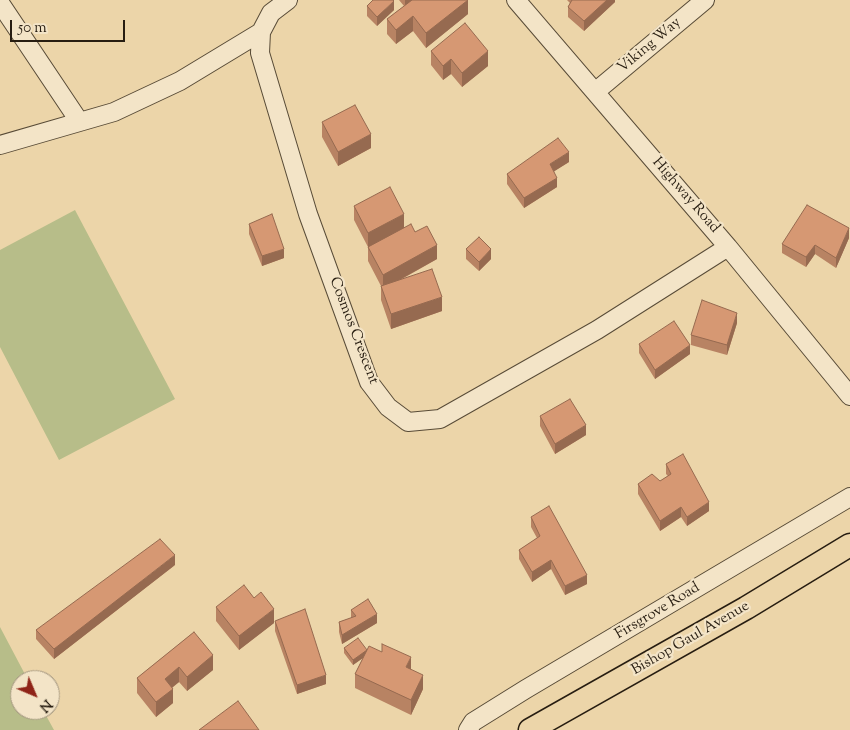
<!DOCTYPE html>
<style>
body{margin:0}
#map{position:relative;width:850px;height:730px;overflow:hidden;background:#ecd5a9;font-family:"Sorts Mill Goudy",serif}
canvas{display:block}
.north{position:absolute;left:10px;top:670px;width:50px;height:50px;box-sizing:border-box;background:#f3e4c7;border:1px solid #a1947e;border-radius:50%;rotate:135deg;font-size:14px;font-weight:700;line-height:20px;text-align:center;color:#271d11}
.north::after{content:'';display:block;margin:auto;width:18px;height:22px;background:#8f2418;clip-path:polygon(50% 0,100% 100%,50% 72%,0 100%)}
.scale{position:absolute;left:10px;top:20px;width:115px;height:22px;box-sizing:border-box;border:2px solid #271d11;border-top:0;padding-left:6px;font-size:15px;line-height:18px;white-space:nowrap;color:#271d11;-webkit-text-stroke:4px #f3e4c7;paint-order:stroke}
</style>
<div id="map">
<canvas width="850" height="730"></canvas>
<div class="north">N</div>
<div class="scale">50 m</div>
</div>
<script>
const ctx = document.querySelector('canvas').getContext('2d');
ctx.lineJoin = 'round';
function paint(path, color) { ctx.fillStyle = color; ctx.fill(path, 'evenodd'); }
const shape = rows => new Path2D(rows.map(r => 'M' + r).join(''));
function trace(path, color, width, dash) { ctx.strokeStyle = color; ctx.lineWidth = width; ctx.lineCap = dash ? 'butt' : 'round'; ctx.setLineDash(dash || []); ctx.stroke(path); }
function write(font, color, halo, rows, align = 'center') {
  ctx.font = font + ' "Sorts Mill Goudy",serif'; ctx.lineWidth = 4.5; ctx.setLineDash([]); ctx.textBaseline = 'middle'; ctx.strokeStyle = halo; ctx.fillStyle = color; for (const [text, x, y, turn = 0] of rows) {
    ctx.save(); ctx.translate(x, y); ctx.rotate((+turn || 0) * Math.PI / 180); ctx.textAlign = isNaN(turn) ? turn : align; if (halo) ctx.strokeText(text, 0, 0); ctx.fillText(text, 0, 0); ctx.restore();
  }
}
paint(shape([
 [75,210,175,399,59,460,0,347,0,250],
 [0,627,28,680,20,680,20,710,43,710,54,730,0,730]
]), '#b7bd89');
const minor = shape([
 [288,0,271,13,261,32,260,53,308,214,369,382,388,407,408,422,440,419,597,330,728,247],
 [516,0,728,247,850,396],
 [0,3,79,121],
 [595,92,705,0],
 [0,145,114,112,180,81,261,32],
 [468,730,473,722,526,689,850,497]
]);
const major = shape([
 [530,730,746,608,850,545]
]);
trace(minor, '#584b37', 20);
trace(major, '#271d11', 25);
trace(minor, '#f3e4c7', 18);
trace(major, '#ecd5a9', 22);
paint(shape([
 [399,0,468,0,468,14,426,48,413,31,396,44,387,34,387,19,404,6],
 [567,0,615,0,615,2,584,31,568,17,568,7,570,3],
 [367,6,394,10,377,26,367,16],
 [431,51,488,66,462,87,451,74,443,80,431,65],
 [322,122,371,148,338,166,322,137],
 [569,162,554,171,557,187,524,208,507,184,507,174],
 [354,206,415,232,437,259,402,279,442,311,391,329,381,300,381,286,368,261,368,247,354,220],
 [249,224,284,258,262,266,249,234],
 [849,238,836,268,815,254,806,267,782,253,782,244],
 [466,249,491,259,479,271,466,259],
 [737,323,727,355,691,345,691,335],
 [639,344,690,354,655,379,639,353],
 [540,416,586,435,555,454,540,426],
 [666,464,709,511,687,526,681,517,660,531,638,494,638,484,660,481,668,476,666,474],
 [531,517,587,584,565,595,551,569,532,582,519,559,519,550,537,538,531,527],
 [175,565,54,659,36,639,36,630],
 [216,607,274,623,239,650,216,621],
 [351,610,377,623,342,644,339,632,339,622,351,618],
 [275,621,326,684,297,694,275,631],
 [194,632,213,670,187,691,179,682,172,688,173,703,156,717,137,693,137,678],
 [344,648,367,650,411,669,423,689,411,715,355,688,355,674,363,658,353,665,344,653]
]), '#b88363');
paint(shape([
 [405,0,414,0,405,7],
 [468,0,468,14,426,48,426,33],
 [607,0,615,0,615,2,584,31,584,21],
 [394,1,394,10,377,26,377,17],
 [413,16,413,31,396,44,396,30],
 [488,51,488,66,462,87,462,73],
 [451,59,451,74,443,80,443,66],
 [371,134,371,148,338,166,338,152],
 [569,152,569,162,550,174,550,164],
 [557,178,557,187,524,208,524,198],
 [404,214,404,229,368,248,368,233],
 [849,228,849,238,836,268,836,258],
 [437,245,437,259,383,289,383,275],
 [815,245,815,254,806,267,806,257],
 [284,249,284,258,262,266,262,256],
 [491,249,491,259,479,271,479,262],
 [442,297,442,311,391,329,391,314],
 [737,313,737,323,727,355,727,345],
 [690,345,690,354,655,379,655,370],
 [586,425,586,435,555,454,555,444],
 [709,502,709,511,687,526,687,517],
 [681,507,681,517,660,531,660,521],
 [175,555,175,565,54,659,54,649],
 [551,560,551,569,532,582,532,572],
 [587,575,587,584,565,595,565,586],
 [274,609,274,623,239,650,239,636],
 [377,614,377,623,342,644,342,635],
 [367,650,367,655,353,665,353,660],
 [213,655,213,670,187,691,187,677],
 [411,657,411,671,406,667],
 [179,667,179,682,165,693,165,679],
 [326,675,326,684,297,694,297,685],
 [423,675,423,689,411,715,411,700],
 [173,689,173,703,156,717,156,702]
]), '#966a50');
const building = shape([
 [373,0,393,0,394,1,377,17,367,6,373,0],
 [412,0,468,0,426,33,413,16,396,30,387,19,412,0],
 [572,0,607,0,584,21,568,7,572,0],
 [465,23,488,51,462,73,451,59,443,66,431,51,465,23],
 [355,105,371,134,338,152,322,122,355,105],
 [558,138,569,152,550,164,557,178,524,198,507,174,558,138],
 [390,187,404,214,368,233,354,206,390,187],
 [807,205,849,228,836,258,815,245,806,257,782,244,807,205],
 [272,214,284,249,262,256,249,224,272,214],
 [411,224,415,232,427,226,437,245,383,275,368,247,411,224],
 [479,237,491,249,479,262,466,249,479,237],
 [432,269,442,297,391,314,381,286,432,269],
 [702,300,737,313,727,345,691,335,702,300],
 [674,321,690,345,655,370,639,344,674,321],
 [570,399,586,425,555,444,540,416,570,399],
 [683,454,709,502,687,517,681,507,660,521,638,484,652,474,660,481,671,474,666,464,683,454],
 [549,506,587,575,565,586,551,560,532,572,519,550,540,536,531,517,549,506],
 [160,539,175,555,54,649,36,630,160,539],
 [244,585,254,598,261,592,274,609,239,636,216,607,244,585],
 [368,599,377,614,342,635,339,622,356,616,351,610,368,599],
 [305,609,326,675,297,685,275,621,305,609],
 [194,632,213,655,187,677,179,667,165,679,173,689,156,702,137,678,194,632],
 [358,638,367,650,353,660,344,648,358,638],
 [382,644,411,657,406,667,423,675,411,700,355,674,369,646,382,652,382,644],
 [238,701,259,730,199,730,238,701]
]);
paint(building, '#d69873');
trace(building, '#966a50', 1);
write('15px', '#271d11', '#f3e4c7', [
 ["Viking Way",650,46,-40],
 ["Highway Road",685,196,49],
 ["Cosmos Crescent",353,331,69],
 ["Firsgrove Road",658,612,-31],
 ["Bishop Gaul Avenue",691,639,-30]
]);
</script>
